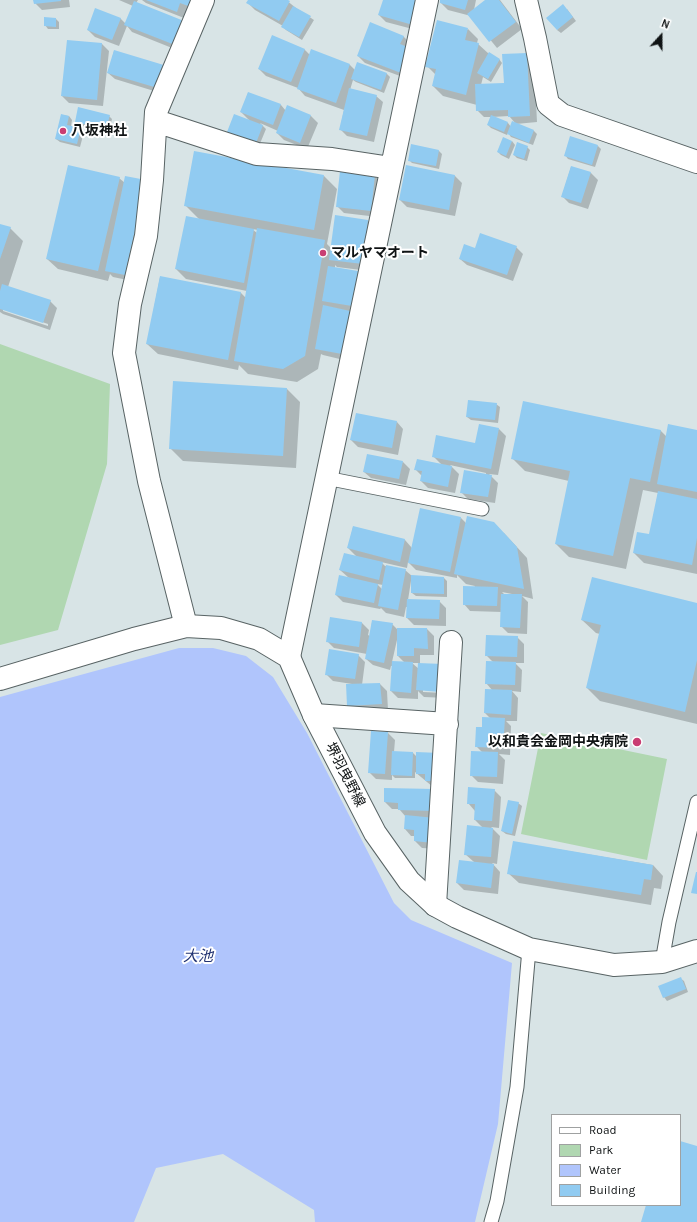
<!DOCTYPE html>
<meta charset="utf-8">
<style>
body{margin:0}
#map{position:relative;width:697px;height:1222px;overflow:hidden;background:#d8e4e6;font-family:Karla,sans-serif}
canvas{display:block}
.legend{position:absolute;left:551px;top:1114px;width:130px;height:92px;box-sizing:border-box;background:#fff;border:1px solid #9fa1a1;margin:0;padding:5px 7px;list-style:none;font-size:12px;color:#0f1314}
.legend li{display:flex;align-items:center;gap:8px;height:20px}
.legend b{width:20px;border:1px solid #9fa1a1}
.north{position:absolute;left:641px;top:16px;width:40px;height:40px;-webkit-text-stroke:3px #fff;paint-order:stroke;rotate:21deg;font-size:11px;font-weight:700;line-height:16px;text-align:center;color:#0f1314}
.north::after{content:'';display:block;margin:auto;width:14px;height:18px;background:#0f1314;clip-path:polygon(50% 0,100% 100%,50% 72%,0 100%)}
</style>
<div id="map">
<canvas width="697" height="1222"></canvas>
<ul class="legend">
<li><b style="height:5px;background:#fff"></b>Road</li>
<li><b style="height:11px;background:#b0d7b1"></b>Park</li>
<li><b style="height:11px;background:#b0c5fc"></b>Water</li>
<li><b style="height:11px;background:#91cbf1"></b>Building</li>
</ul>
<div class="north">N</div>
</div>
<script>
const ctx = document.querySelector('canvas').getContext('2d');
ctx.lineJoin = 'round';
function paint(path, color) { ctx.fillStyle = color; ctx.fill(path, 'evenodd'); }
const shape = rows => new Path2D(rows.map(r => 'M' + r).join(''));
function trace(path, color, width, dash) { ctx.strokeStyle = color; ctx.lineWidth = width; ctx.lineCap = dash ? 'butt' : 'round'; ctx.setLineDash(dash || []); ctx.stroke(path); }
function write(font, color, halo, rows, align = 'center') {
  ctx.font = font + ' Karla,"Noto Sans JP",sans-serif'; ctx.lineWidth = 4; ctx.setLineDash([]); ctx.textBaseline = 'middle'; ctx.strokeStyle = halo; ctx.fillStyle = color; for (const [text, x, y, turn = 0] of rows) {
    ctx.save(); ctx.translate(x, y); ctx.rotate((+turn || 0) * Math.PI / 180); ctx.textAlign = isNaN(turn) ? turn : align; if (halo) ctx.strokeText(text, 0, 0); ctx.fillText(text, 0, 0); ctx.restore();
  }
}
paint(shape([
 [0,344,110,384,107,464,58,630,0,645],
 [541,733,667,759,647,860,521,834]
]), '#b0d7b1');
paint(shape([
 [179,648,213,648,246,656,273,677,307,733,394,903,411,920,512,963,498,1124,475,1222,315,1222,314,1210,223,1154,156,1168,134,1222,0,1222,0,697]
]), '#b0c5fc');
paint(shape([
 [34,0,69,0,70,7,42,10,35,3],
 [119,0,138,0,136,3,182,52,132,32,127,26,119,46,95,37,88,30,120,18,126,24,133,6],
 [142,0,203,0,184,18,146,3],
 [249,0,286,0,296,8,314,20,302,40,286,30,283,27,283,26,255,10,248,3],
 [384,0,410,0,420,31,386,22,379,15],
 [442,0,476,0,474,10,487,0,500,0,522,29,497,48,471,16,448,10,441,3],
 [567,9,576,21,561,33,557,30],
 [45,18,56,19,59,22,59,29,48,29,45,25],
 [468,29,478,39,477,43,489,54,499,59,502,63,491,82,483,77,481,85,505,84,527,54,534,61,537,122,516,124,509,116,492,117,508,123,511,127,513,123,534,131,537,134,533,145,511,137,508,133,507,135,491,128,488,125,491,117,484,117,477,110,477,105,443,96,433,86,436,75,427,66],
 [403,36,410,43,408,79,365,63,358,56],
 [68,41,102,44,109,51,103,106,69,103,62,96],
 [304,49,310,55,350,65,355,70,386,73,390,77,384,93,356,82,353,80,350,90,376,96,383,102,374,142,347,136,340,129,344,110,305,96,298,88,266,76,259,69],
 [114,51,167,95,115,79,108,73],
 [248,93,281,105,286,111,288,107,311,116,318,123,307,149,284,140,277,133,278,131,260,123,266,129,259,146,231,135,228,132,251,122,241,112],
 [62,115,69,116,72,120,71,126,80,129,84,132,80,147,60,142,56,139],
 [109,116,112,119,109,131,79,125,76,121],
 [512,141,515,145,509,159,501,155,498,152],
 [412,146,439,151,442,154,439,169,412,163,409,160],
 [598,146,601,149,595,167,568,159,565,155],
 [527,147,530,150,527,161,517,158,514,155],
 [407,166,455,176,462,183,455,216,407,207,400,200],
 [571,167,591,173,598,180,588,209,569,203,562,196],
 [324,176,337,189,327,244,332,249,336,217,368,221,375,227,369,271,337,267,335,265,335,268,357,272,364,279,358,312,349,311,356,318,348,361,323,355,321,354,318,369,297,382,248,374,239,365,238,370,158,354,147,344,160,277,241,293,246,298,247,291,186,279,176,269,199,219,186,206],
 [252,229,258,230,257,233],
 [375,176,382,183,378,217,344,213,337,206],
 [119,178,125,183,145,181,132,281,113,277,110,274,108,281,58,269,47,259],
 [0,225,10,228,23,241,8,287,50,301,57,308,50,330,3,314,0,312],
 [3,309,48,324,48,326,3,311],
 [516,247,523,254,513,281,467,265,460,259,476,249],
 [287,389,300,402,296,468,183,461,170,448],
 [496,404,500,407,498,423,471,420,467,417],
 [397,422,403,429,398,455,358,447,351,440],
 [499,429,506,436,498,475,489,474,498,483,495,503,468,499,461,492,486,475,486,473,450,465,459,474,455,493,428,488,421,481,422,476,415,469,442,465,433,456,476,444],
 [660,430,667,437,697,431,697,574,644,563,634,553,650,535,658,493,643,490,626,569,569,557,556,544,569,481,525,471,512,458],
 [403,462,410,469,406,485,371,478,364,472],
 [461,518,466,523,504,533,527,558,533,599,522,596,528,602,527,634,508,633,501,626,502,612,470,611,464,604,475,586,466,584,457,575,457,578,416,570,408,562,407,568,381,562,385,566,405,570,412,576,444,578,447,581,447,597,416,596,412,593,411,581,408,600,439,601,446,608,446,626,414,625,407,618,407,607,406,607,404,617,386,613,381,608,380,609,343,602,336,595,349,578,340,570,357,557,348,548,353,527,405,540,412,548],
 [377,584,383,585,382,589],
 [502,592,512,594,512,595,505,595],
 [697,604,697,724,600,701,587,688,600,634,596,633,582,620],
 [331,618,362,623,369,630,368,635,370,636,372,622,392,624,397,629,427,629,434,636,434,655,420,655,420,664,442,665,449,672,447,698,424,697,418,691,418,699,398,698,391,691,392,666,391,666,390,670,373,665,366,659,367,654,334,648,327,641],
 [397,640,398,656,405,663,392,662],
 [412,663,419,663,419,669],
 [423,690,445,691,445,693,423,692],
 [517,637,524,644,524,663,515,663,522,670,521,692,512,691,518,698,517,721,506,721,511,726,510,755,499,754,505,760,503,784,478,782,471,775,482,752,476,746,483,728,490,718,485,713,492,690,486,683,493,662,486,655],
 [358,655,365,662,362,685,380,684,387,691,388,710,355,712,348,705,352,684,333,681,326,674],
 [388,733,395,740,394,752,413,753,417,757,440,754,433,787,415,772,415,778,395,778,392,775,392,780,376,779,369,772],
 [435,790,440,849,422,848,415,841,415,836,411,836,405,829,406,817,399,809,392,809,385,802],
 [494,790,501,797,499,828,491,827,500,836,497,864,492,863,500,872,498,894,464,890,457,883,474,862,465,854,483,828,475,820,475,811,468,803],
 [518,803,522,806,515,836,506,834,502,831],
 [514,842,653,865,663,876,661,889,654,888,651,905,519,883,508,873],
 [680,978,684,981,688,992,667,1001,664,997]
]), '#0003');
paint(shape([
 [33,0,61,0,61,1,34,4],
 [146,0,193,0,191,7,180,3,177,12],
 [248,0,288,0,290,1,279,21,246,3],
 [383,0,414,0,420,2,413,25,378,15],
 [440,0,468,0,465,10,440,3],
 [485,0,499,0,516,22,489,42,467,14],
 [134,1,184,21,175,45,124,25],
 [563,4,573,17,557,30,546,18],
 [293,6,311,16,299,37,281,27],
 [95,8,121,18,112,40,87,30],
 [44,17,56,18,56,27,44,26],
 [437,20,468,28,465,40,479,43,466,95,432,86,436,69,425,67],
 [370,22,404,36,400,44,410,48,401,73,357,56],
 [272,35,305,49,291,82,258,69],
 [67,40,102,43,97,100,61,96],
 [311,49,350,64,336,103,297,89],
 [114,50,167,66,161,89,107,73],
 [489,52,500,59,488,79,477,73],
 [527,53,530,116,508,117,508,110,476,111,475,84,504,83,502,54],
 [357,62,387,73,381,90,351,79],
 [349,88,377,95,367,136,339,130],
 [248,92,281,104,273,125,240,112],
 [287,105,311,115,300,143,276,133],
 [78,107,110,115,106,129,75,122],
 [61,114,69,116,67,125,81,128,77,144,55,139],
 [234,114,263,125,256,143,227,132],
 [491,115,508,122,504,132,487,125],
 [512,121,534,130,529,143,507,134],
 [570,136,598,145,592,165,564,156],
 [503,137,512,141,506,156,497,152],
 [517,142,528,146,524,159,513,155],
 [411,144,439,150,436,166,408,161],
 [194,151,324,175,314,230,184,206],
 [68,165,120,177,98,271,46,259],
 [406,165,455,175,449,210,399,200],
 [571,166,591,172,581,203,561,197],
 [340,171,375,175,371,211,336,207],
 [125,176,146,180,125,275,105,271],
 [335,215,368,220,363,264,329,260],
 [186,216,254,229,244,283,175,269],
 [0,224,11,227,0,259],
 [257,228,325,240,305,356,283,369,234,361],
 [480,233,517,246,507,275,459,259,464,244,475,248],
 [328,266,358,271,352,306,322,301],
 [160,276,241,292,228,360,146,344],
 [2,284,51,300,43,323,0,309,0,291],
 [323,305,350,311,342,354,315,349],
 [173,381,287,388,283,456,169,449],
 [468,400,497,403,495,420,466,417],
 [523,401,661,430,650,482,630,478,613,556,555,544,570,471,511,459],
 [356,413,397,421,392,448,350,440],
 [479,424,499,428,491,469,432,457,436,435,475,443],
 [668,424,697,430,697,492,657,484],
 [367,454,403,461,399,479,363,472],
 [417,459,452,466,448,487,420,481,422,471,414,470],
 [464,470,492,475,488,497,460,493],
 [658,491,697,499,697,538,692,565,633,553,637,532,649,534],
 [420,508,461,517,450,572,408,563],
 [467,516,494,522,517,547,524,589,454,574],
 [353,526,405,539,400,562,347,548],
 [344,553,383,562,379,580,339,570],
 [386,565,406,569,398,610,378,606],
 [339,575,378,584,374,603,335,595],
 [411,575,444,577,444,594,411,593],
 [592,577,697,603,697,660,685,712,586,688,601,625,581,620],
 [463,586,498,587,497,606,463,605],
 [501,594,522,594,520,628,500,627],
 [407,599,440,600,439,619,406,618],
 [330,617,362,622,359,647,326,642],
 [372,620,393,623,384,663,365,659],
 [397,628,427,628,428,649,414,648,414,656,397,656],
 [486,635,518,636,517,657,485,656],
 [329,649,359,654,355,679,325,675],
 [392,661,413,662,411,693,390,691],
 [486,661,516,662,515,685,485,684],
 [418,663,443,664,440,692,416,690],
 [380,683,382,704,347,706,346,684],
 [485,689,512,690,511,715,484,713],
 [482,717,505,718,503,748,475,747,476,727,482,727],
 [371,731,388,732,385,774,368,773],
 [392,751,413,752,412,776,391,775],
 [471,751,498,752,497,777,470,776],
 [416,752,440,753,440,781,425,781,425,774,416,774],
 [468,787,495,789,492,821,474,820,475,804,467,804],
 [384,788,435,789,434,811,398,810,398,803,384,802],
 [508,800,519,802,512,834,501,831],
 [405,815,435,818,433,843,414,841,414,830,404,829],
 [467,825,493,828,491,857,464,855],
 [513,841,653,865,651,880,644,879,641,895,507,874],
 [459,860,494,864,491,888,456,883],
 [696,872,697,872,697,894,691,893],
 [681,977,686,989,663,998,658,986],
 [680,1141,697,1146,697,1222,641,1222,646,1205,680,1205]
]), '#91cbf1');
const lane = shape([
 [326,478,482,509],
 [662,962,669,922,697,802],
 [491,1222,497,1201,517,1087,529,949]
]);
const street = shape([
 [526,0,535,38,548,104,562,115,697,162],
 [156,121,257,154,332,159,391,168],
 [186,626,149,481,124,353,130,304,146,236,152,180,156,112,203,0],
 [289,657,427,0],
 [314,715,447,724],
 [435,905,451,642]
]);
const primary = shape([
 [0,679,134,639,186,626,221,628,259,639,289,657,314,715,375,833,409,881,435,905,457,917,529,949,614,965,662,962,697,951]
]);
trace(lane, '#586364', 15);
trace(street, '#586364', 24);
trace(primary, '#586364', 24);
trace(lane, '#fff', 13);
trace(street, '#fff', 22);
trace(primary, '#fff', 22);
for (const [x, y, r, color] of [
 [63,131,4,"#c93e73"],
 [323,253,4,"#c93e73"],
 [637,742,5,"#c93e73"]
]) { const dot = new Path2D(); dot.arc(x, y, r, 0, 2 * Math.PI); ctx.fillStyle = color; ctx.fill(dot); trace(dot, '#fff', 1.5); }
write('bold 14px', '#0f1314', '#fff', [
 ["八坂神社",71,131],
 ["マルヤマオート",331,253],
 ["以和貴会金岡中央病院",628,742,"right"]
], 'left');
write('14px', '#0f1314', '#fff', [
 ["堺羽曳野線",345,775,63]
]);
write('italic 15px', '#213271', '#fff', [
 ["大池",198,957]
]);
</script>
